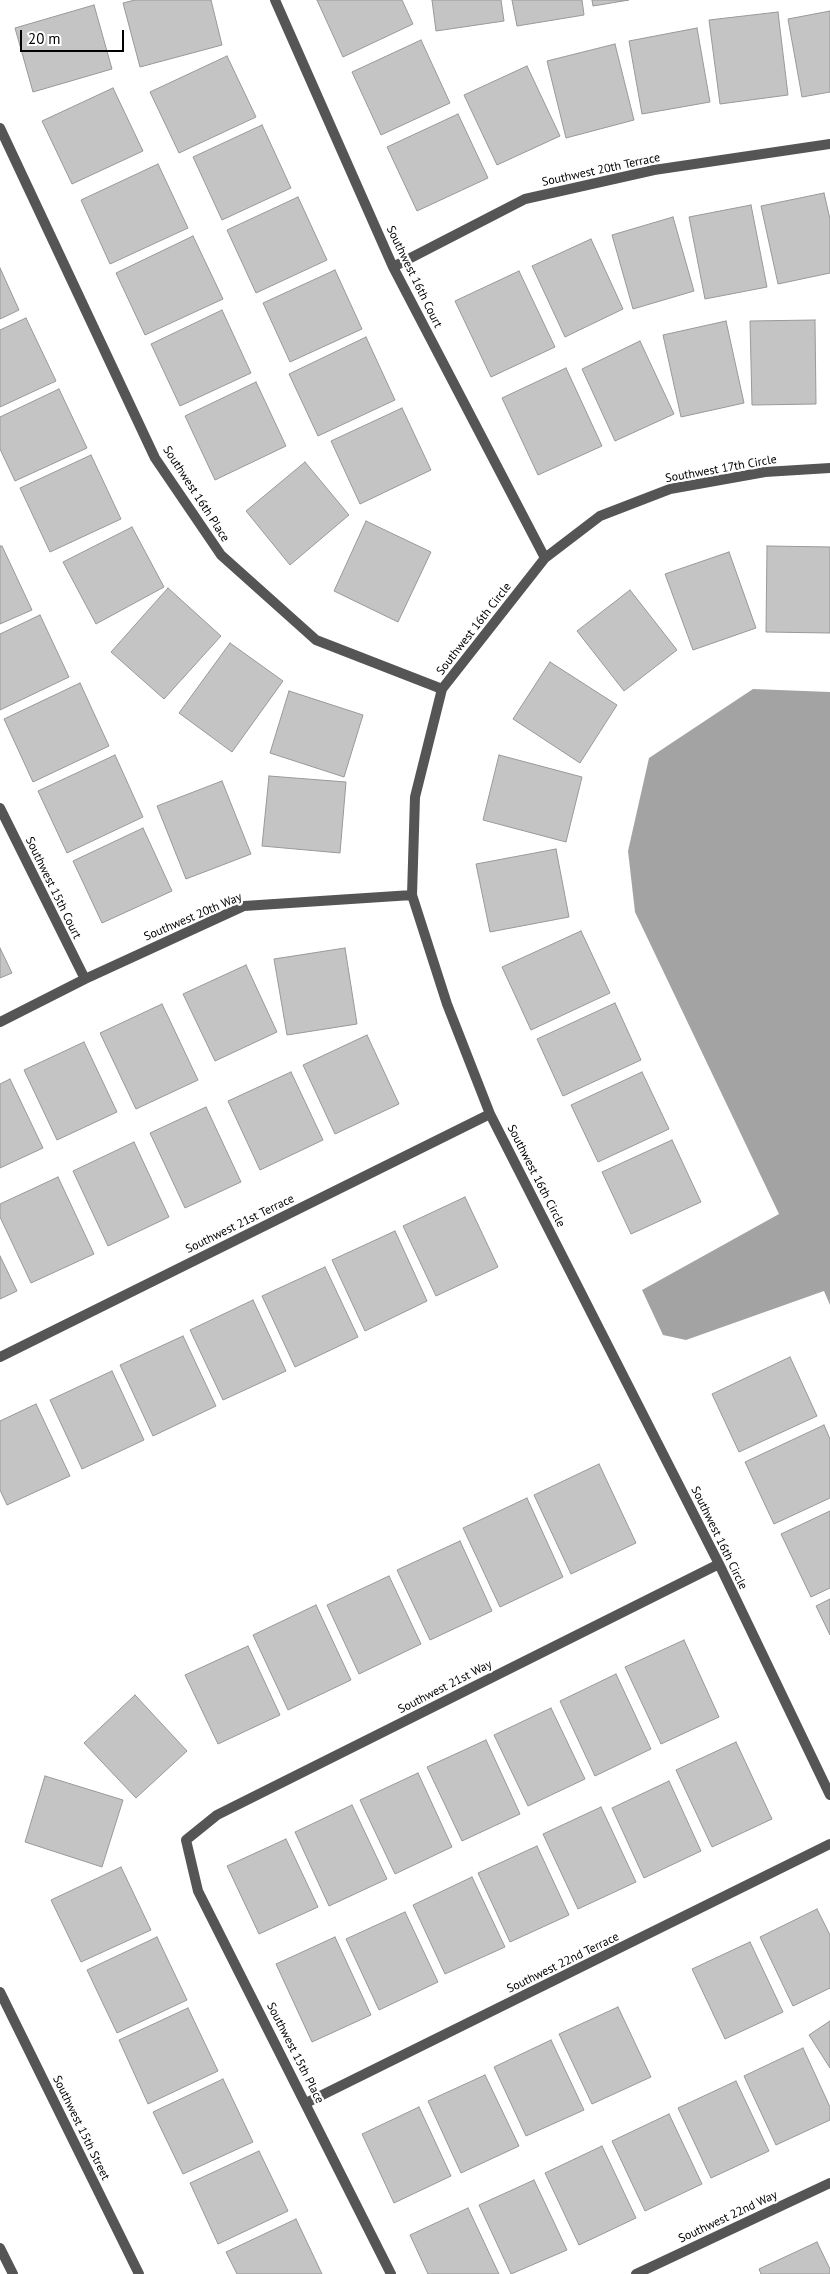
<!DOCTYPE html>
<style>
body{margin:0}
#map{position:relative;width:830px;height:2274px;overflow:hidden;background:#fff;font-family:"PT Sans",sans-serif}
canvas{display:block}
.scale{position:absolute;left:20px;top:30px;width:104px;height:22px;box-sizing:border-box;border:2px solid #000;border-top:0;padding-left:6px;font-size:15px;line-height:18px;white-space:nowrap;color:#000;-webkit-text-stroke:4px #fff;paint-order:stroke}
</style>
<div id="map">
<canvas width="830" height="2274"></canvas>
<div class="scale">20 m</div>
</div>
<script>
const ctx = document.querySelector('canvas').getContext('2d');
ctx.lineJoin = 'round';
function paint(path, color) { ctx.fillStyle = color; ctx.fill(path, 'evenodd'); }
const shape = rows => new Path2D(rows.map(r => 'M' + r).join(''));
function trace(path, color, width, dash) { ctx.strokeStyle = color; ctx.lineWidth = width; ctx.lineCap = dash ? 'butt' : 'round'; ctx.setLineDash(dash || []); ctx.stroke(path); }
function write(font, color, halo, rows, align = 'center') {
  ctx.font = font + ' "PT Sans",sans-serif'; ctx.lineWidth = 4.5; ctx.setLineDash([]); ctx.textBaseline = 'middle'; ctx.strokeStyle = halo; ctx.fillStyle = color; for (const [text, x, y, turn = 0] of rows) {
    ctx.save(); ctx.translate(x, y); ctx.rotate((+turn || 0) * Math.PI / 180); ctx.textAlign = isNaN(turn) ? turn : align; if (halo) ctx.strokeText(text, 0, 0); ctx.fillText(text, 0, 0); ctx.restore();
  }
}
paint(shape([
 [753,689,830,692,830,1305,824,1291,686,1340,663,1335,642,1290,779,1214,635,912,628,851,649,758]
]), '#a3a3a3');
const building = shape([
 [135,0,211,0,222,45,140,67,123,3,135,0],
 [317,0,402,0,413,24,343,57,317,0],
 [432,0,501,0,504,21,436,31,432,0],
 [512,0,582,0,584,15,517,26,512,0],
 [592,0,629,0,593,6,592,0],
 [94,5,112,69,33,92,15,28,94,5],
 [830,11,830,92,802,97,788,19,830,11],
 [778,12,788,95,720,104,709,20,778,12],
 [697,28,710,102,642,114,629,41,697,28],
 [421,40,450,103,381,135,352,72,421,40],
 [615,44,634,120,566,138,547,61,615,44],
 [227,56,256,117,179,153,150,92,227,56],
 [527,66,560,136,497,165,464,95,527,66],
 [113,88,143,151,72,184,42,121,113,88],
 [458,114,488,178,417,211,387,147,458,114],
 [262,125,291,188,222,220,193,157,262,125],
 [158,164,188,228,110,264,81,200,158,164],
 [824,193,830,219,830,273,778,284,761,206,824,193],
 [298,197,327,260,256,293,227,230,298,197],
 [751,205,767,287,705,299,689,217,751,205],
 [673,217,694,291,633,309,612,235,673,217],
 [193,236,223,299,145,335,116,273,193,236],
 [591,239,623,309,565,337,532,266,591,239],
 [0,268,19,310,0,319,0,268],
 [335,270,362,329,290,362,263,303,335,270],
 [519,271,555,347,491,377,455,301,519,271],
 [222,310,251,373,180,406,151,344,222,310],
 [26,318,56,381,0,407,0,330,26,318],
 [815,320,816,404,752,405,750,321,815,320],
 [726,321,744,403,681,417,663,335,726,321],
 [366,337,395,400,318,436,289,374,366,337],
 [640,341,674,414,615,441,582,369,640,341],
 [566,368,602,446,538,475,502,398,566,368],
 [256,382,286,446,215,480,185,416,256,382],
 [59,389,87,448,15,481,0,449,0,417,59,389],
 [402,408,431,470,360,504,331,441,402,408],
 [91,455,121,519,50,552,20,488,91,455],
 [305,462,349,515,290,565,246,511,305,462],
 [366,521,431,552,398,622,334,591,366,521],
 [132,527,164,587,96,624,63,562,132,527],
 [0,546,2,546,32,610,0,624,0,546],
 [767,546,830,547,830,633,766,632,767,546],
 [729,552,756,628,693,650,665,574,729,552],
 [168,588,221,636,164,699,111,652,168,588],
 [630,590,677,650,624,691,577,631,630,590],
 [40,615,69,677,0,710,0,634,40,615],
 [230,643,283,681,232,752,179,713,230,643],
 [550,662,617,705,580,763,513,719,550,662],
 [80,683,109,746,33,782,4,719,80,683],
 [289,691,363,715,344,777,270,753,289,691],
 [115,755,143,817,67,853,38,791,115,755],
 [499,755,582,777,566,842,483,820,499,755],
 [269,776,346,782,340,853,262,846,269,776],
 [222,781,251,854,186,879,157,806,222,781],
 [143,828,172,891,102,923,73,861,143,828],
 [556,849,569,917,490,932,476,864,556,849],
 [581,931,610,993,531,1030,502,967,581,931],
 [0,948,12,973,0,978,0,948],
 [345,948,357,1024,287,1035,274,959,345,948],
 [246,965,277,1032,215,1061,183,994,246,965],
 [615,1003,641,1060,563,1096,537,1039,615,1003],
 [162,1004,198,1080,136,1109,100,1033,162,1004],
 [367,1035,399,1104,335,1134,303,1065,367,1035],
 [84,1042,117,1112,57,1140,24,1070,84,1042],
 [291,1072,323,1140,260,1170,228,1101,291,1072],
 [642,1072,669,1129,598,1162,571,1105,642,1072],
 [10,1079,43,1148,0,1168,0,1084,10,1079],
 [206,1107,241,1182,185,1208,150,1133,206,1107],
 [672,1140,701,1202,631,1234,602,1172,672,1140],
 [134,1142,169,1217,108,1246,73,1171,134,1142],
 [58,1177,94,1254,31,1283,0,1217,0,1204,58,1177],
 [465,1197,498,1267,436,1296,403,1226,465,1197],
 [395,1231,427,1301,365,1331,332,1260,395,1231],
 [0,1256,17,1291,0,1299,0,1256],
 [325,1267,358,1337,295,1367,262,1296,325,1267],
 [253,1300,286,1371,223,1400,190,1330,253,1300],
 [183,1336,216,1406,153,1436,120,1365,183,1336],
 [790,1357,817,1416,739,1452,712,1394,790,1357],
 [112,1371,144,1440,82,1469,50,1400,112,1371],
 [36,1404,70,1476,7,1505,0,1490,0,1421,36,1404],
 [824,1425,830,1439,830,1498,774,1524,745,1462,824,1425],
 [599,1464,636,1543,571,1574,534,1495,599,1464],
 [527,1498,563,1577,500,1607,463,1528,527,1498],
 [830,1511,830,1588,811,1597,781,1534,830,1511],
 [460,1541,492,1611,430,1640,397,1570,460,1541],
 [389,1576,421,1644,359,1674,327,1605,389,1576],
 [830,1599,830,1635,816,1606,830,1599],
 [316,1605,351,1680,288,1710,253,1635,316,1605],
 [684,1640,719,1717,661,1744,625,1667,684,1640],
 [248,1646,280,1715,218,1744,185,1675,248,1646],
 [616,1674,651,1749,595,1776,560,1701,616,1674],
 [135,1695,187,1751,136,1798,84,1743,135,1695],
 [551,1708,585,1779,528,1806,494,1735,551,1708],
 [486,1740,520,1814,462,1841,427,1767,486,1740],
 [736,1742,772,1819,712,1847,676,1770,736,1742],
 [418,1773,452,1847,395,1874,360,1800,418,1773],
 [45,1776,123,1800,102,1867,25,1842,45,1776],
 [669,1781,701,1851,644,1878,612,1808,669,1781],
 [352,1805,387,1879,329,1906,295,1832,352,1805],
 [601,1807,636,1882,578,1909,543,1834,601,1807],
 [286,1839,318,1907,259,1934,227,1866,286,1839],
 [537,1846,569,1915,510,1942,478,1873,537,1846],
 [121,1867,151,1930,81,1962,51,1900,121,1867],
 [472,1877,505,1947,445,1974,413,1905,472,1877],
 [817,1909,830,1935,830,1988,793,2006,760,1937,817,1909],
 [405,1912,438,1982,379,2010,346,1939,405,1912],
 [157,1937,187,2000,117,2033,87,1970,157,1937],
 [335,1937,371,2015,312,2042,276,1964,335,1937],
 [750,1942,783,2012,725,2039,692,1969,750,1942],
 [618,2007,651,2077,592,2104,559,2034,618,2007],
 [188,2008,218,2071,148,2104,119,2040,188,2008],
 [830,2021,830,2068,809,2035,830,2021],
 [551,2040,584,2110,526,2136,494,2067,551,2040],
 [803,2048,830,2107,830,2120,776,2145,744,2076,803,2048],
 [485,2075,519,2146,461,2173,428,2101,485,2075],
 [223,2079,253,2142,183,2174,153,2112,223,2079],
 [736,2081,769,2151,711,2178,678,2108,736,2081],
 [419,2107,451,2176,394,2203,362,2134,419,2107],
 [669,2114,702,2184,645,2211,612,2141,669,2114],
 [602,2146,636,2218,579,2245,545,2173,602,2146],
 [259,2151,288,2211,218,2244,190,2183,259,2151],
 [534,2180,567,2250,511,2274,479,2205,534,2180],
 [468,2208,499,2274,428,2274,410,2235,468,2208],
 [296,2219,322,2274,237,2274,226,2252,296,2219],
 [817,2242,830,2269,830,2274,761,2274,759,2269,817,2242]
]);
paint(building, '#c4c4c4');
trace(building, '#999', 1);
trace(shape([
 [0,2248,13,2274]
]), '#555', 10);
trace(shape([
 [275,0,393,267,545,558],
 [0,128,155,458,221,555,316,640,442,689],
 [393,267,525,199,654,170,830,144],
 [830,468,765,472,670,489,600,516,545,558,442,689,415,797,412,895,447,1004,490,1114,719,1564,830,1795],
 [0,808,85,979],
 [0,1022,85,979,244,906,412,895],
 [0,1357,490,1114],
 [0,1992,139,2274],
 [306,2103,830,1844],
 [391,2274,198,1891,186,1840,217,1815,719,1564],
 [636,2274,830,2183]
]), '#555', 10);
write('12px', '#000', '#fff', [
 ["Southwest 20th Terrace",601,170,-12],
 ["Southwest 16th Court",414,277,64],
 ["Southwest 17th Circle",721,469,-10],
 ["Southwest 16th Place",196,494,57],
 ["Southwest 16th Circle",474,629,-52],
 ["Southwest 15th Court",53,888,64],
 ["Southwest 20th Way",193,917,-23],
 ["Southwest 16th Circle",536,1176,63],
 ["Southwest 21st Terrace",240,1224,-26],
 ["Southwest 16th Circle",719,1538,64],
 ["Southwest 21st Way",445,1687,-27],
 ["Southwest 22nd Terrace",563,1963,-26],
 ["Southwest 15th Place",295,2053,63],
 ["Southwest 15th Street",81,2128,64],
 ["Southwest 22nd Way",728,2217,-25]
]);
</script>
